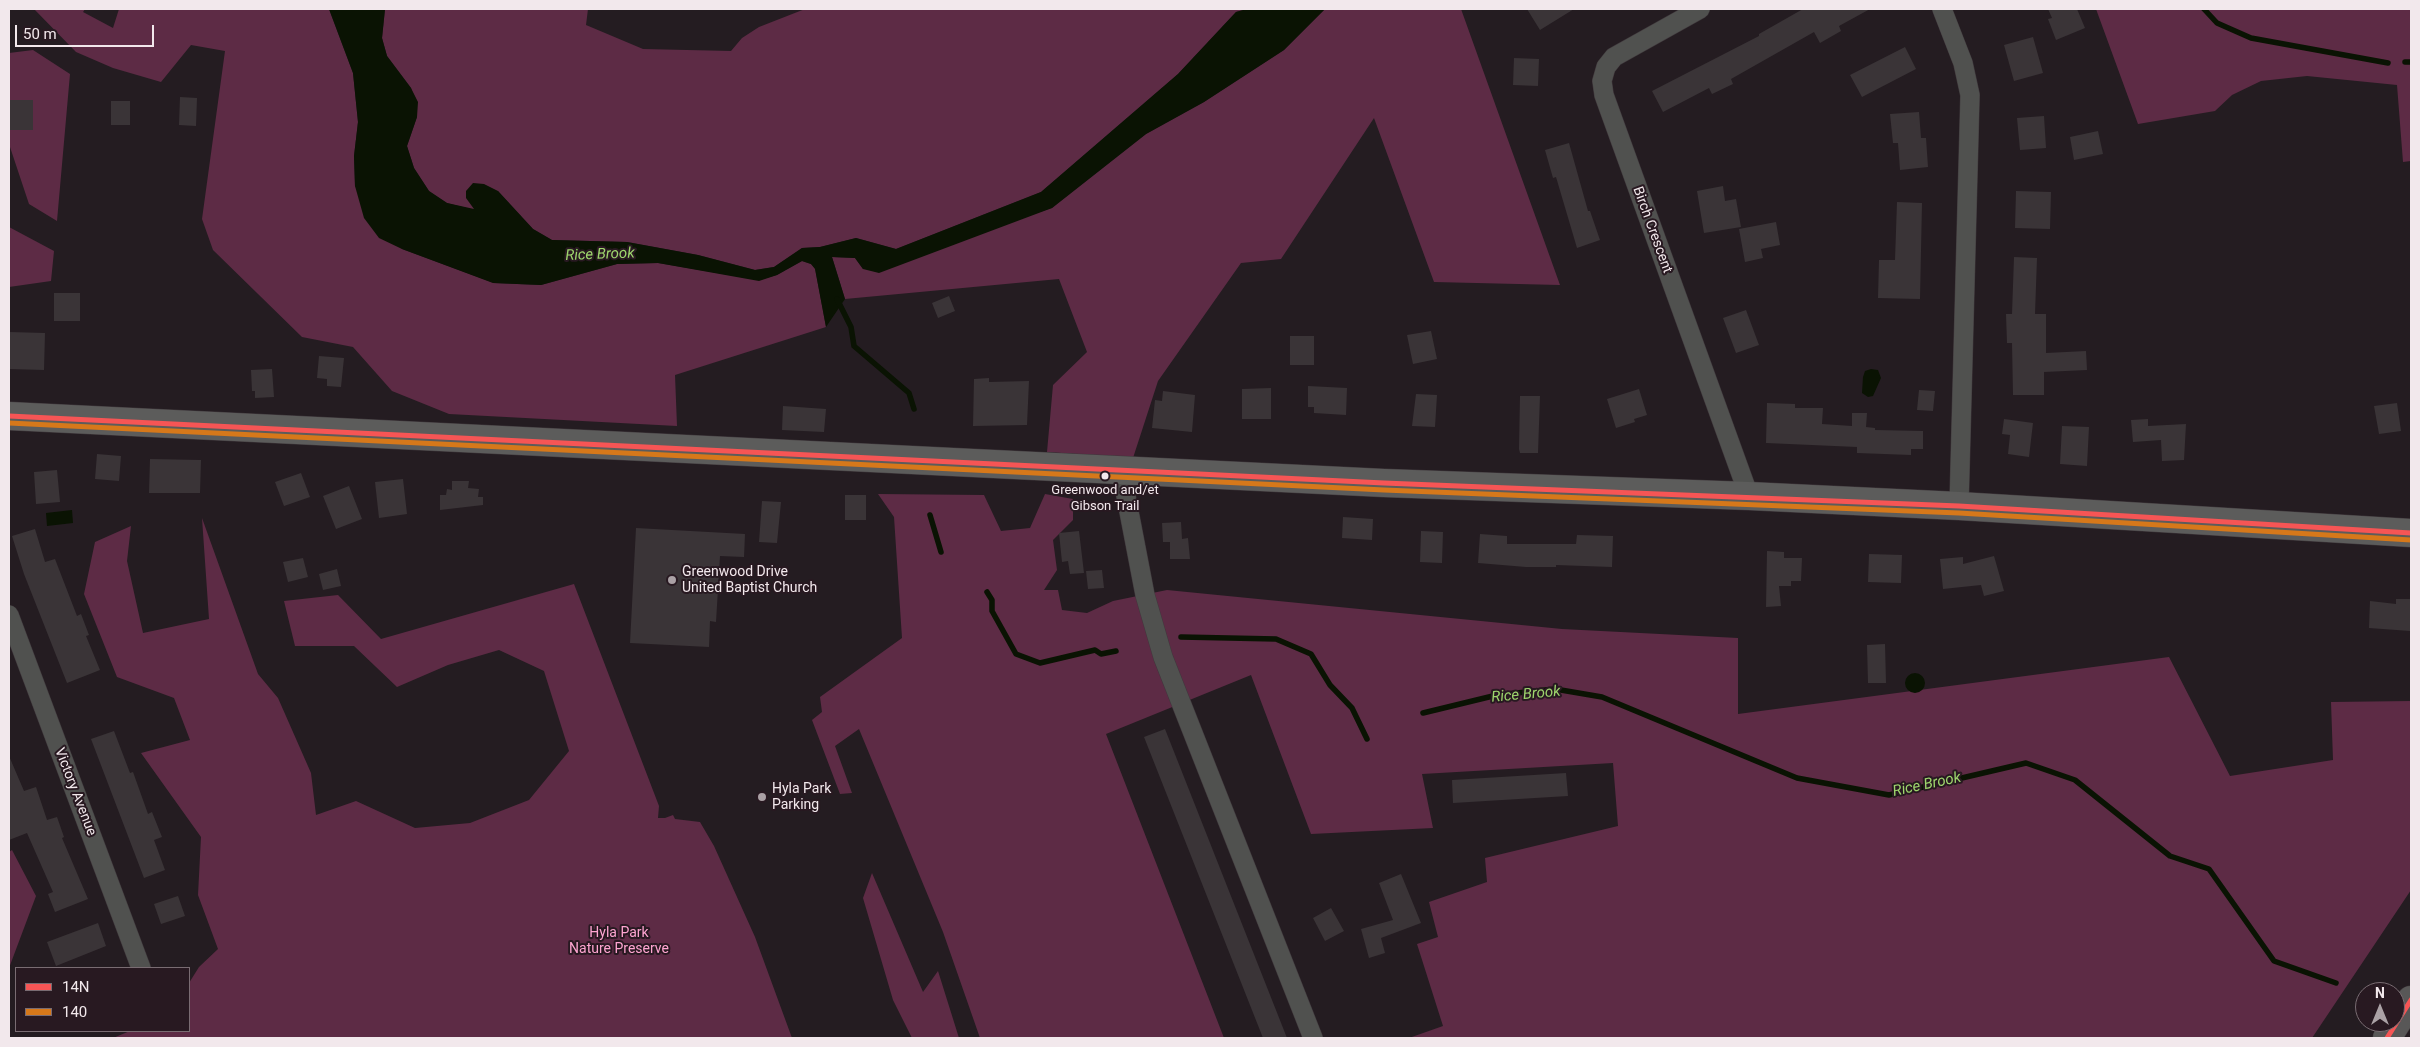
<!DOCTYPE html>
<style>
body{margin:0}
#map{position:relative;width:2420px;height:1047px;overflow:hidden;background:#241c21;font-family:Roboto,sans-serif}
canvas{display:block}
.frame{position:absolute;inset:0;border:10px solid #f2e8ec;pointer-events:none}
.legend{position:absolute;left:15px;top:967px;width:175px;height:65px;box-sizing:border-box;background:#281921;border:1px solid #796c72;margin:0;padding:6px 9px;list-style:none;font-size:15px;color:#f2e8ec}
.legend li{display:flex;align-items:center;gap:10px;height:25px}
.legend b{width:25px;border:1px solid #796c72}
.north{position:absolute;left:2355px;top:982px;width:50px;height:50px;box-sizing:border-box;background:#281921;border:1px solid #796c72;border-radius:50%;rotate:0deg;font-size:14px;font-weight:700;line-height:20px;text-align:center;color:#f2e8ec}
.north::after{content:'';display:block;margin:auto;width:18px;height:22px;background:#aaa1a5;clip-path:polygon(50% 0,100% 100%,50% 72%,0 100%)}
.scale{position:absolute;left:15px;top:25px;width:139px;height:22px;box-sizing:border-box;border:2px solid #f2e8ec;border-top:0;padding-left:6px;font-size:15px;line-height:18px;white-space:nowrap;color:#f2e8ec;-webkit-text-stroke:4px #281921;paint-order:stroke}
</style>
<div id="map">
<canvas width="2420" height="1047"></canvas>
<div class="frame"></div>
<ul class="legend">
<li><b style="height:6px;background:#f65555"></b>14N</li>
<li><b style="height:6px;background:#d6781a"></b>140</li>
</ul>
<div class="north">N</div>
<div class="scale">50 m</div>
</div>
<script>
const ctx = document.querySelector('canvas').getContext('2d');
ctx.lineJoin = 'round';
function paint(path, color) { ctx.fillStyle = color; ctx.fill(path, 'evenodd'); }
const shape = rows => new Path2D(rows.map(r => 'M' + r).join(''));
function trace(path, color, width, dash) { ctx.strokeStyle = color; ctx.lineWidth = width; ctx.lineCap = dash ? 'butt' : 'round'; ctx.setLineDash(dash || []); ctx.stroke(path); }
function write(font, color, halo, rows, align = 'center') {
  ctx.font = font + ' Roboto,sans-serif'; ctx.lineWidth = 4; ctx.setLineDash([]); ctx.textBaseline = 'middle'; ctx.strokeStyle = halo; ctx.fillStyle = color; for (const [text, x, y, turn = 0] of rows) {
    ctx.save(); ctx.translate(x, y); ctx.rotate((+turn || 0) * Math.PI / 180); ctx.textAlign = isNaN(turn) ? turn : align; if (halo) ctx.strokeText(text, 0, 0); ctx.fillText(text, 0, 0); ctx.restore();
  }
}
paint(shape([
 [34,9,85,9,83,12,113,28,119,9,329,9,353,73,358,122,354,156,355,186,402,249,494,283,541,285,617,264,658,263,759,280,777,275,802,261,811,264,815,268,826,327,675,375,677,426,449,414,392,391,353,347,302,337,213,250,202,219,225,51,191,45,161,82,113,68,76,52],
 [385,9,588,9,586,25,643,49,731,51,742,38,759,27,805,9,1247,9,1236,12,1178,74,1041,192,896,249,856,238,820,247,802,248,774,267,755,270,698,255,627,242,552,240,533,229,498,191,474,210,447,203,429,191,414,168,407,146,417,117,411,88,387,56,382,38],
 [1325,9,1461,9,1560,285,1434,282,1374,118,1281,259,1241,263,1158,381,1133,458,1047,452,1053,385,1087,352,1059,279,845,299,832,257,855,258,863,269,1052,208,1146,134,1204,102,1284,50],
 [2096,9,2411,9,2411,161,2403,162,2397,85,2307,76,2261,81,2232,95,2215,111,2138,124],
 [33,50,70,74,57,221,29,204,9,144,9,53],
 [9,227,54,251,51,281,9,287],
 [878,494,984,495,1001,531,1030,528,1045,494,1073,499,1073,520,1053,540,1057,570,1044,590,1058,590,1062,610,1087,613,1113,601,1167,590,1562,629,1738,638,1738,714,2169,657,2230,776,2333,760,2331,702,2411,701,2411,890,2312,1038,1409,1038,1443,1026,1417,944,1438,937,1429,902,1487,882,1485,858,1618,826,1613,763,1422,774,1433,828,1311,834,1251,675,1106,734,1224,1038,980,1038,943,932,859,729,835,746,852,793,840,794,812,720,822,712,820,697,902,638,894,517],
 [202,518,258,674,278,698,311,773,316,815,356,801,415,828,470,823,529,800,569,751,544,671,499,650,448,665,397,687,354,646,295,646,284,601,338,595,381,639,574,584,659,806,658,818,665,818,673,815,675,819,700,822,714,846,755,937,792,1038,113,1038,130,1031,189,1031,189,983,199,967,218,949,198,895,201,837,141,753,190,740,174,698,117,677,84,594,95,542,131,526,127,561,143,633,209,619],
 [12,850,36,896,9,968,9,852],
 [872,873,923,992,938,971,959,1038,912,1038,893,1000,863,898]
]), '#5d2b45');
paint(shape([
 [329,9,385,9,382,38,387,56,411,88,418,102,417,117,407,146,414,168,429,191,447,203,474,209,466,198,466,191,473,183,484,184,498,191,533,229,552,240,627,242,698,255,755,270,774,267,802,248,820,247,856,238,896,249,1041,192,1178,74,1236,12,1247,9,1325,9,1284,50,1204,102,1146,134,1052,208,879,273,863,269,855,258,832,257,845,299,826,327,815,269,811,264,802,261,777,275,759,281,658,263,617,264,541,285,493,283,402,249,379,238,364,218,355,186,354,156,358,122,353,73],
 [1871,369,1878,370,1881,378,1873,396,1868,397,1862,393,1863,377,1865,371],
 [72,510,73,523,47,526,46,513],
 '1905 683a10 10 0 1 1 20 0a10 10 0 1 1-20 0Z'
]), '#0a1303');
trace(shape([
 [2204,9,2217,23,2251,38,2388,63],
 [2405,62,2411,62],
 [837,299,851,327,854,346,909,393,914,409],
 [930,515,941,552],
 [987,592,992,600,992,611,1016,654,1040,663,1095,650,1101,654,1116,651],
 [1181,637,1276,639,1311,654,1330,685,1352,708,1367,739],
 [1423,713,1497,695,1555,689,1602,697,1797,778,1889,795,2026,763,2075,780,2170,856,2209,869,2274,961,2336,983]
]), '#0a1303', 5.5);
paint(shape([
 [1527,9,1574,9,1540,30],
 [1803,9,1870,9,1839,26,1841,31,1820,43,1814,32,1731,79,1733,84,1712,94,1709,88,1663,112,1652,91,1759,36,1759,34],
 [2048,9,2077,9,2085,28,2056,40,2048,19,2052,18],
 [2033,37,2043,73,2014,81,2004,45],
 [1905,47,1916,69,1862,97,1850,75],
 [1514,58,1539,59,1538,86,1513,85],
 [180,97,197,98,196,126,179,125],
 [9,100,33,100,33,130,9,130],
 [111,101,130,101,130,125,111,125],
 [1919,112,1921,138,1926,138,1928,167,1900,170,1898,143,1893,143,1890,114],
 [2044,116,2046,148,2020,150,2017,118],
 [2098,131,2103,154,2074,160,2070,137],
 [1569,143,1588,211,1590,211,1600,240,1577,248,1556,177,1553,178,1545,150],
 [1723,186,1725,201,1736,199,1741,227,1704,233,1697,191],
 [2016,191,2051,192,2050,229,2015,228],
 [1897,202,1922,203,1920,299,1878,298,1879,260,1895,260],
 [1776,222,1780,245,1761,249,1763,258,1745,262,1739,229],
 [2014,257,2037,258,2035,314,2046,314,2046,353,2086,351,2087,370,2044,372,2044,395,2013,395,2012,343,2007,343,2006,314,2012,314],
 [54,293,80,293,80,321,54,321],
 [949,296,955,311,938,318,932,303],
 [1746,310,1759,345,1736,353,1723,318],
 [1431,331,1437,359,1413,364,1407,335],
 [9,332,45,333,44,370,9,369],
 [1290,336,1314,336,1314,365,1290,365],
 [319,356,344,358,341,387,327,386,327,379,317,378],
 [272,369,274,397,255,398,255,391,252,391,251,370],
 [989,378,989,382,1029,381,1027,425,973,426,974,379],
 [1308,386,1347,388,1346,415,1314,413,1314,407,1308,407],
 [1271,388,1271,419,1242,419,1242,389],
 [1639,389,1647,415,1634,419,1635,422,1616,428,1607,399],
 [1919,390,1935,391,1933,411,1917,410],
 [1163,391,1195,395,1192,432,1152,428,1155,400,1162,401],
 [1416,394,1437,395,1435,427,1412,426],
 [1520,396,1540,396,1538,453,1520,453,1519,449],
 [1767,403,1795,404,1795,408,1823,408,1822,424,1852,426,1852,413,1867,413,1866,427,1875,428,1875,430,1923,431,1923,449,1911,449,1911,455,1857,453,1857,447,1766,443],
 [2397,403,2401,431,2379,434,2374,406],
 [783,406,826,409,824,432,782,430],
 [2004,419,2033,423,2029,457,2008,454,2010,435,2002,434],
 [2148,419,2148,426,2186,424,2184,460,2162,461,2161,440,2133,442,2131,420],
 [2062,426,2089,427,2087,466,2060,464],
 [97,454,121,456,119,481,95,479],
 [150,459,201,460,200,493,149,493],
 [57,470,60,502,36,504,34,472],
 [301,473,310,497,284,506,275,482],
 [403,479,407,514,379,518,375,482],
 [452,481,469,481,468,488,479,489,478,497,483,497,483,505,440,510,440,495,446,495,447,489,452,490],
 [349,486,362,519,336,529,323,496],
 [845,495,866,495,866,520,845,520],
 [762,501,781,502,777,543,759,542],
 [1343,517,1373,519,1372,540,1342,538],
 [1181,522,1182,539,1188,538,1190,559,1170,559,1170,542,1163,542,1162,523],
 [636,528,745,534,744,557,720,556,716,622,710,621,709,647,630,643],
 [35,529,45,562,55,559,77,616,81,614,89,635,86,636,100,670,67,683,24,574,12,536],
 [1079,531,1084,573,1070,574,1068,561,1062,562,1059,533],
 [1421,531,1443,532,1442,563,1420,562],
 [1480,534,1507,536,1507,544,1576,544,1577,535,1613,536,1612,567,1556,565,1556,567,1526,567,1478,563],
 [1767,551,1784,552,1784,558,1802,558,1801,581,1791,581,1791,586,1779,586,1781,606,1766,607],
 [1869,554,1902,555,1901,583,1868,582],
 [1994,556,2004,591,1984,596,1981,585,1943,589,1940,559,1963,557,1963,564],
 [303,558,308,577,288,582,283,562],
 [337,569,341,586,323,590,319,574],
 [1102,570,1104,588,1088,589,1086,571],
 [2396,599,2411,599,2410,631,2369,628,2370,601,2396,604],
 [1885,644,1886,683,1868,683,1867,645],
 [1165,729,1287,1038,1263,1038,1144,737],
 [114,731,130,773,133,772,148,814,152,812,162,837,154,840,165,870,144,878,91,739],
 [9,756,24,791,36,787,47,820,57,817,64,837,62,838,88,899,55,912,48,894,53,892,27,833,9,840],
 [1566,773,1568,796,1453,803,1452,780],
 [1401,874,1421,923,1381,938,1385,953,1369,958,1361,929,1393,920,1379,883],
 [178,896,185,916,161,924,154,904],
 [1331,908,1344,931,1325,941,1313,918],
 [98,923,106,946,56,966,47,942]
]), '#3a3437');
const street = shape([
 [1700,9,1614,57,1606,67,1602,81,1604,95,1749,496],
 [1942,9,1963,63,1970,95,1959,506],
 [1121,470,1145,595,1163,657,1313,1038],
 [9,615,141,968]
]);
const secondary = shape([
 [9,416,1384,483,1749,496,1959,506,2411,533]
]);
const highway = shape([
 [2387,1038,2411,1000]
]);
trace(street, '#40393d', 20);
trace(secondary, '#40393d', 29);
trace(highway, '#40393d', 29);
trace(street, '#50514f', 19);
trace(secondary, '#5c5c5b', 28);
trace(highway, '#585757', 28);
trace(shape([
 [9,416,1384,483,1959,506,2411,533],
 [2387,1038,2411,1000]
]), '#f65555', 5);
trace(shape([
 [9,423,1384,490,1959,513,2411,540]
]), '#d6781a', 5);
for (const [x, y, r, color] of [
 [1105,476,4.5,"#f2e8ec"],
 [672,580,5,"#aaa1a5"],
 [762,797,5,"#aaa1a5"]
]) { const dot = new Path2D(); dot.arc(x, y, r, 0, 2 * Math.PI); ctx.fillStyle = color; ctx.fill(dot); trace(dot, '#281921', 2); }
write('13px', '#f2e8ec', '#281921', [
 ["Greenwood and/et",1105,491],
 ["Gibson Trail",1105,507]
]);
write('14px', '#f2e8ec', '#281921', [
 ["Birch Crescent",1652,230,70],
 ["Victory Avenue",75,792,69]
]);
write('14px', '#f2e8ec', '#281921', [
 ["Greenwood Drive",682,572],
 ["United Baptist Church",682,588],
 ["Hyla Park",772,789],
 ["Parking",772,805]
], 'left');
write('14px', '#fea5d1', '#281921', [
 ["Hyla Park",619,933],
 ["Nature Preserve",619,949]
]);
write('italic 15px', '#9ed66d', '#281921', [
 ["Rice Brook",600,255,-2],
 ["Rice Brook",1526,695,-5],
 ["Rice Brook",1927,785,-12]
]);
</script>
